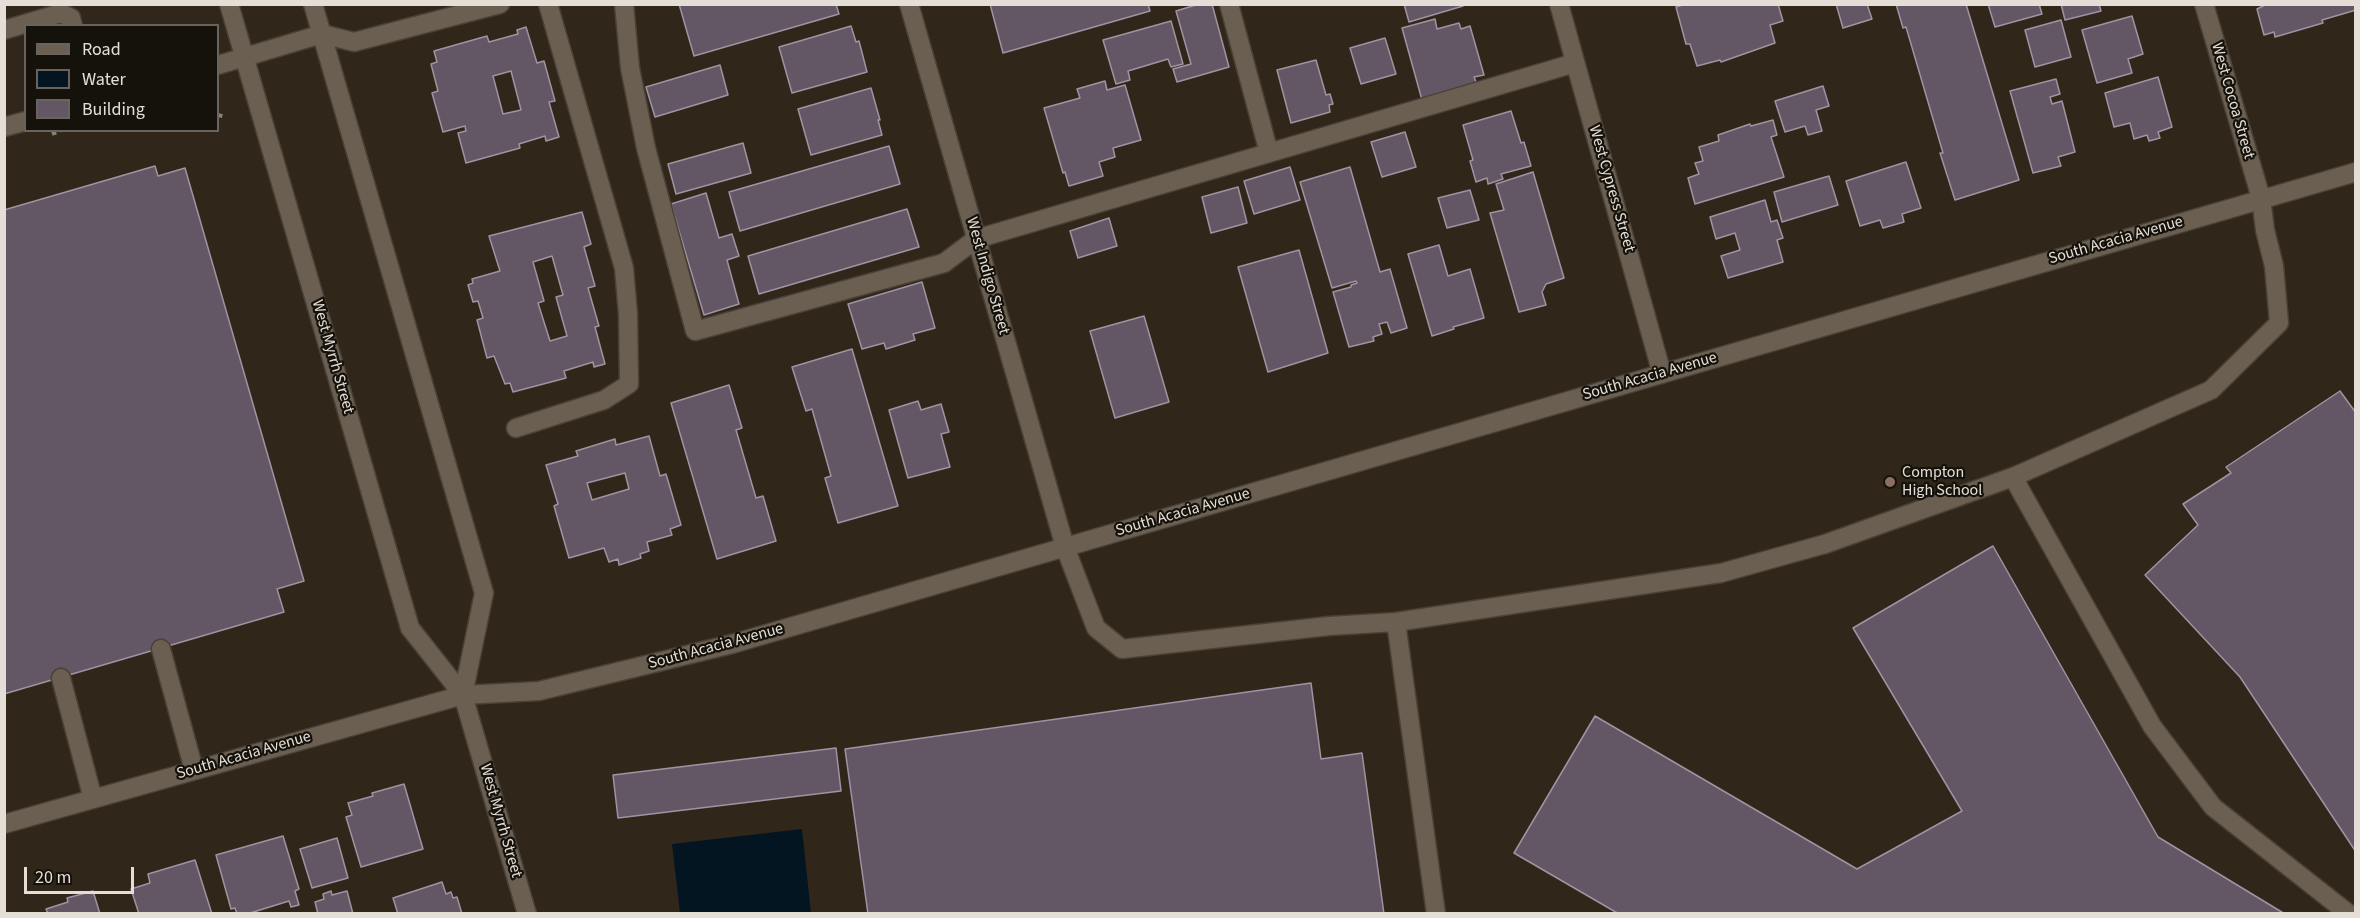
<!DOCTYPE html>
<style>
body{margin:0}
#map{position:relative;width:2360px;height:918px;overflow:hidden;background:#30271a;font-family:"Source Sans 3",sans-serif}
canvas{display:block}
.frame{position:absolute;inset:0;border:6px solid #e4ded6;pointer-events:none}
.legend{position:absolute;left:24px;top:24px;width:195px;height:108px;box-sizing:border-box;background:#15110b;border:2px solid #68635c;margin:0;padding:8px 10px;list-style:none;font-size:18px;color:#e4ded6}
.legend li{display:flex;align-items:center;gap:12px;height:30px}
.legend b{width:30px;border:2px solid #68635c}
.scale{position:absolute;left:24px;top:867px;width:110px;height:27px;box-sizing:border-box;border:3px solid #e4ded6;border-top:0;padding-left:8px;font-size:18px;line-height:21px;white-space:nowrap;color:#e4ded6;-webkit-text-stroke:4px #15110b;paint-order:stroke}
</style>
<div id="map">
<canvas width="2360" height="918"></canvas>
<div class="frame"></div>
<ul class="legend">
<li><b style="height:8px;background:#6a5f51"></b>Road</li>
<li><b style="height:16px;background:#041522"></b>Water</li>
<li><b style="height:16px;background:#635765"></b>Building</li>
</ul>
<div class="scale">20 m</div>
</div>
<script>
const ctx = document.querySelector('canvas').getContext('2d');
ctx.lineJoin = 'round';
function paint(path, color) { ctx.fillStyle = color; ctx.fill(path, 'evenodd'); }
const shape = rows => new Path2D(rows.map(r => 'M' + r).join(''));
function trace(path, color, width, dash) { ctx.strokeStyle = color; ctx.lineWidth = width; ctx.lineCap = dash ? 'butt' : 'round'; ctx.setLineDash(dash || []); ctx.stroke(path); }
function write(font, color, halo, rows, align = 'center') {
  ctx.font = font + ' "Source Sans 3",sans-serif'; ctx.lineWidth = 4.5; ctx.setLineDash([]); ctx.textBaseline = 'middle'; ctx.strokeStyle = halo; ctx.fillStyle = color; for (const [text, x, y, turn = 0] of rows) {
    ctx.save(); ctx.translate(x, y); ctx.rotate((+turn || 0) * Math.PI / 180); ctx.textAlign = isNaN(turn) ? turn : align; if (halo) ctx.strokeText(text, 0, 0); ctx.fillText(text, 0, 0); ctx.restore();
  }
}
paint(shape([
 [802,829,811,913,680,913,672,844]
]), '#041522');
const building = shape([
 [679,4,836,4,839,14,694,56,679,4],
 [990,4,1148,4,1150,11,1003,53,990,4],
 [1199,4,1212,4,1229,67,1177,82,1173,69,1191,64,1176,11,1199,4],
 [1404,4,1462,4,1463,6,1409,22,1404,4],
 [1686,4,1778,4,1783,21,1770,25,1775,43,1721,62,1720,60,1697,66,1690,44,1686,44,1676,7,1686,4],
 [1836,4,1867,4,1872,19,1843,28,1836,4],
 [1896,4,1966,4,2019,180,1955,200,1940,153,1943,153,1906,27,1903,28,1896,4],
 [1988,4,2039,4,2042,14,1995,27,1988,4],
 [2061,4,2099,4,2101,11,2065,20,2061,4],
 [2267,4,2356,4,2356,10,2322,20,2323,23,2275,37,2274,32,2264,35,2257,9,2267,4],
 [2132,16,2143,54,2128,59,2132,73,2097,83,2082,30,2132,16],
 [1435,19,1437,29,1459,23,1461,29,1470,26,1484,75,1474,77,1477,84,1422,100,1402,28,1435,19],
 [2061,20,2071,57,2035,67,2025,30,2061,20],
 [1171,21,1183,64,1171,67,1168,59,1128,71,1130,80,1116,84,1103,40,1171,21],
 [851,26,856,42,859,41,867,72,792,93,779,47,851,26],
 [526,27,537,63,544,61,555,101,549,102,559,137,546,141,545,136,519,144,520,148,466,163,458,133,466,131,465,126,443,132,432,93,438,91,431,64,437,62,434,51,487,36,489,42,518,34,517,30,526,27],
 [511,71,521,110,503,114,493,76,511,71],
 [1385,38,1396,74,1361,84,1350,48,1385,38],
 [1316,60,1326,95,1330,94,1333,104,1329,105,1330,112,1291,123,1277,70,1316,60],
 [720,65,728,95,655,117,646,87,720,65],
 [2158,77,2172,127,2158,132,2160,138,2149,141,2147,135,2134,139,2130,123,2114,127,2105,93,2158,77],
 [2056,79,2060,94,2050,97,2052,104,2062,101,2075,152,2058,157,2061,166,2033,173,2010,91,2056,79],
 [1105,81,1107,90,1125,85,1141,140,1113,148,1115,157,1099,162,1103,176,1069,186,1065,172,1063,173,1044,108,1080,98,1077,89,1105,81],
 [1823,86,1829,106,1816,110,1822,131,1808,135,1805,126,1785,132,1775,101,1823,86],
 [871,88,880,120,878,120,882,135,811,155,798,109,871,88],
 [1511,111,1521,143,1524,142,1531,166,1501,174,1503,179,1488,184,1487,178,1476,182,1470,161,1473,160,1463,125,1511,111],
 [1773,120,1777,135,1771,137,1784,177,1695,204,1688,178,1699,174,1695,163,1703,161,1699,147,1719,141,1718,135,1750,124,1751,126,1773,120],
 [1405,132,1416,167,1382,177,1371,142,1405,132],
 [743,143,751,173,676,194,668,164,743,143],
 [889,146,900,184,740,231,729,192,889,146],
 [1906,162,1921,208,1902,214,1904,222,1883,228,1880,220,1860,226,1846,181,1906,162],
 [155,166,158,176,185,168,304,581,277,589,284,612,4,694,4,210,155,166],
 [1290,167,1300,200,1254,214,1244,181,1290,167],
 [1350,167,1380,272,1390,269,1407,328,1391,333,1387,322,1379,324,1382,334,1373,337,1374,341,1349,347,1333,292,1351,287,1351,285,1357,283,1356,281,1332,288,1300,182,1350,167],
 [1533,172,1564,278,1546,284,1542,292,1546,305,1519,312,1490,213,1504,210,1496,184,1533,172],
 [1829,176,1838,205,1782,222,1774,192,1829,176],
 [1238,187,1247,223,1211,233,1202,197,1238,187],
 [1470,190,1479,220,1447,228,1438,198,1470,190],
 [706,193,719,238,732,234,739,256,727,260,739,304,704,315,671,204,706,193],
 [1765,200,1771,222,1777,220,1783,238,1777,240,1783,262,1728,278,1721,256,1740,250,1735,233,1716,239,1710,217,1765,200],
 [907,209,919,247,759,294,748,256,907,209],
 [582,212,591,244,584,247,595,286,588,288,599,326,595,327,605,364,594,367,593,362,564,371,566,378,513,392,510,383,505,384,494,356,487,358,477,320,483,318,478,301,473,302,468,285,473,283,472,279,500,271,489,236,582,212],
 [552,256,563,295,556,297,567,336,550,341,538,303,544,301,533,262,552,256],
 [1109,218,1117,246,1078,258,1070,231,1109,218],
 [1439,245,1448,276,1470,269,1484,318,1453,327,1454,329,1432,336,1408,254,1439,245],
 [1299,250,1328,353,1268,372,1238,267,1299,250],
 [922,282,935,328,913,334,915,340,886,349,884,343,862,349,848,304,922,282],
 [1144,316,1169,402,1115,418,1090,331,1144,316],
 [852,349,898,506,838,523,825,478,831,476,812,409,806,411,792,367,852,349],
 [729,385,742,428,736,430,756,498,763,496,776,541,717,559,671,403,729,385],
 [2340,391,2356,413,2356,852,2240,677,2145,575,2198,525,2183,504,2231,473,2226,467,2340,391],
 [918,401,921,410,941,404,949,432,941,434,950,467,908,478,889,410,918,401],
 [649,436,660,476,666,474,681,525,670,529,672,535,647,542,649,551,640,554,641,558,619,565,618,559,609,562,604,548,569,558,554,506,558,504,546,465,578,456,576,451,615,439,616,445,649,436],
 [625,473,629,489,592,500,587,483,625,473],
 [1993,546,2158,837,2285,914,1619,914,1514,853,1595,716,1857,869,1962,811,1853,628,1993,546],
 [1311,683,1321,759,1362,753,1384,914,868,914,845,749,1311,683],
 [836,748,841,791,618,818,613,775,836,748],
 [404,784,423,849,361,867,346,817,352,815,348,803,373,796,372,793,404,784],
 [283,836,299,889,295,891,299,905,291,907,289,901,247,914,237,914,235,908,231,909,216,855,283,836],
 [337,838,348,878,312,888,300,849,337,838],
 [195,860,212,914,139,914,131,889,150,883,148,874,195,860],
 [442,882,446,894,451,892,453,898,457,897,462,914,398,914,393,898,442,882],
 [93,891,100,914,48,914,46,909,68,902,67,898,93,891],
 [331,891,332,895,347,891,353,914,318,914,315,902,324,899,323,894,331,891]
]);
paint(building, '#635765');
trace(building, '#a093a2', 1.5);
const minor = shape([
 [229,4,410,628,463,695,527,914],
 [313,4,484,593,463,695],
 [624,4,630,68,646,148,695,331,944,263,976,239,1575,63],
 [909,4,1065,547,1096,628,1122,649,1329,626,1396,622,1721,573,1825,544,2013,477,2211,390,2279,323,2274,266,2265,230,2261,198,2204,4],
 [1229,4,1269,153],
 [1559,4,1662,374],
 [4,30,61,13,71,18,73,26],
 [218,65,322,34,354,42,500,4],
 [4,127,26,121],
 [516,428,604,400,629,384,628,314,624,268,548,4],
 [2013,477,2152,726,2213,807,2349,914],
 [1396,622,1436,914],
 [161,649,194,770],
 [61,678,93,799],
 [4,824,463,695,539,691,732,644,2356,172]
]);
trace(minor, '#494137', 21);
trace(shape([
 [218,115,226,117],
 [52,134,62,130]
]), '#878075', 4, [4.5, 4.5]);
trace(minor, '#6a5f51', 18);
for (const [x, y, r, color] of [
 [1890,482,6,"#8d6e63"]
]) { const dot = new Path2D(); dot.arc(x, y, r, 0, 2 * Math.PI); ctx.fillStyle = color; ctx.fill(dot); trace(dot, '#15110b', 2); }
write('16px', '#e4ded6', '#15110b', [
 ["West Cocoa Street",2232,101,74],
 ["West Cypress Street",1611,189,74],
 ["South Acacia Avenue",2116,241,-16],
 ["West Indigo Street",987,276,74],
 ["West Myrrh Street",332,357,74],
 ["South Acacia Avenue",1650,377,-16],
 ["South Acacia Avenue",1183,513,-16],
 ["South Acacia Avenue",716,647,-15],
 ["South Acacia Avenue",244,756,-16],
 ["West Myrrh Street",500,821,74]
]);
write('16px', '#e4ded6', '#15110b', [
 ["Compton",1902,473],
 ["High School",1902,491]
], 'left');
</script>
